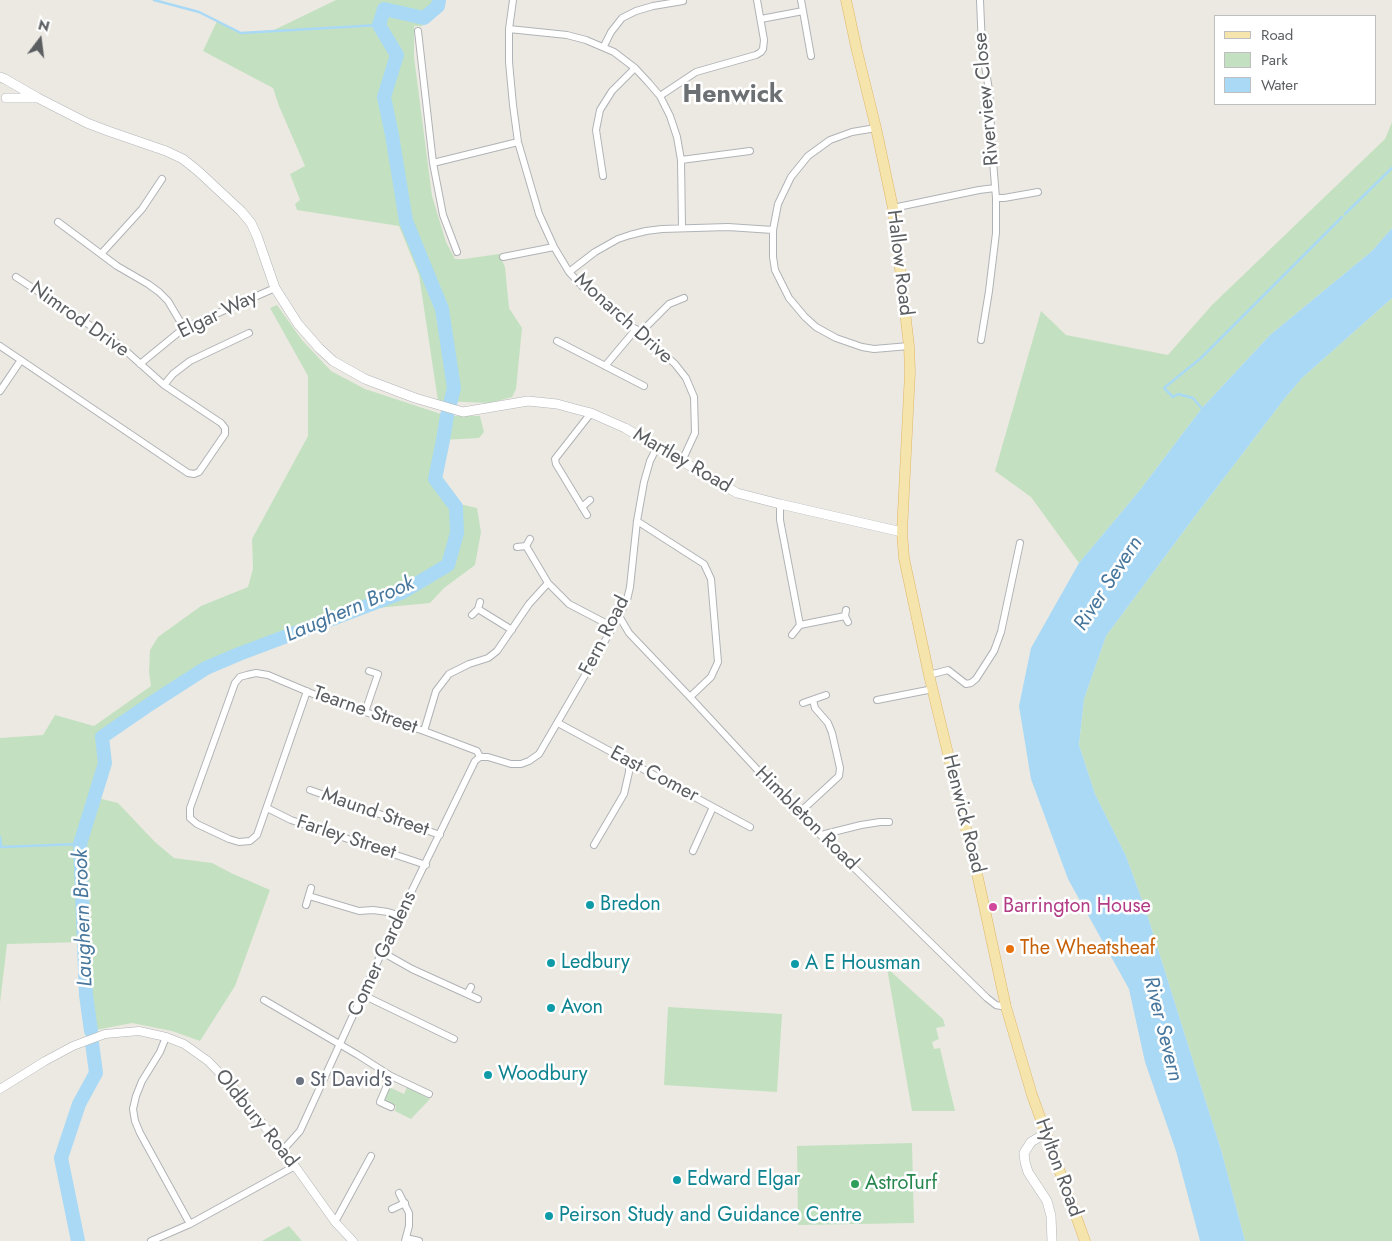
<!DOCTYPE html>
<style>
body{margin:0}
#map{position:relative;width:1392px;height:1241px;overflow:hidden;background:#ece9e2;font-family:Jost,sans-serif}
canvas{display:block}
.legend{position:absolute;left:1214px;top:15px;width:162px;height:90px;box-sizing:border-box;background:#fff;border:1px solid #bdbfc0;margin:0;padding:6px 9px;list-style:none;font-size:15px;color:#5b5e61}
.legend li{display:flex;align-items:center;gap:10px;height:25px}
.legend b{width:25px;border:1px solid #bdbfc0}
.north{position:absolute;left:15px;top:15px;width:50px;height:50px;-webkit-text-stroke:4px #fff;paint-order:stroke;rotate:15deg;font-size:14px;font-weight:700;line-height:20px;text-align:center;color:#5b5e61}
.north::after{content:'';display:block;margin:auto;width:18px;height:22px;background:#5b5e61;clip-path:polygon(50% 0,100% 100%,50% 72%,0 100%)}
</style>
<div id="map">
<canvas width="1392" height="1241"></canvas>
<ul class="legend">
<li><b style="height:6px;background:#f5e5ad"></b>Road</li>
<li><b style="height:14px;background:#c3e1c1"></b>Park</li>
<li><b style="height:14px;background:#a9d9f5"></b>Water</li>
</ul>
<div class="north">N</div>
</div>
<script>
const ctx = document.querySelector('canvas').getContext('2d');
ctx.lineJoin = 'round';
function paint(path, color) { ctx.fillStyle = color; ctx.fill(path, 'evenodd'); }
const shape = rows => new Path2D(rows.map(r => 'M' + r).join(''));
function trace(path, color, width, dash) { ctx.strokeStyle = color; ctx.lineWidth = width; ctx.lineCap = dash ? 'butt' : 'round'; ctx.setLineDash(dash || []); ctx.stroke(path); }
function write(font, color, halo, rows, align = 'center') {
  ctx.font = font + ' Jost,sans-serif'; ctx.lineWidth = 5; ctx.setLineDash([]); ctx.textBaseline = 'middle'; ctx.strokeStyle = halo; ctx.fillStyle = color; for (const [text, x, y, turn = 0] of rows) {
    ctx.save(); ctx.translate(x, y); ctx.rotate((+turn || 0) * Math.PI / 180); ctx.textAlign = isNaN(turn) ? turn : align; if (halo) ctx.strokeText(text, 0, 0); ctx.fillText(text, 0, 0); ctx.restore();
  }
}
paint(shape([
 [336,0,439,0,438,6,422,26,414,26,414,57,432,196,446,242,455,259,464,259,499,254,505,267,509,308,522,328,516,389,512,397,490,403,438,401,419,275,399,226,297,210,295,204,300,200,290,174,305,166,279,106,273,88,203,51,217,21,241,33,274,30],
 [1392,122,1392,228,1372,251,1270,335,1202,408,1140,490,1079,563,1031,497,995,471,1041,311,1066,335,1168,355,1212,305,1385,139],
 [1392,298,1392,1241,1245,1241,1222,1153,1146,911,1126,856,1095,794,1079,745,1084,699,1106,636,1195,516,1285,398,1302,378],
 [277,305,302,340,331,371,365,389,447,416,480,416,484,432,479,438,443,440,435,479,451,502,477,508,481,532,475,565,444,588,430,603,356,610,239,654,206,668,150,704,102,737,105,763,94,797,118,803,155,842,174,858,212,863,231,873,270,890,235,986,200,1041,172,1031,132,1023,91,1031,86,995,84,942,7,944,0,1003,0,738,43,735,55,715,94,726,151,686,149,672,150,650,158,637,201,606,248,587,253,569,252,539,308,436,308,376,270,308],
 [887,968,943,1019,945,1026,936,1028,939,1039,932,1042,934,1049,940,1048,955,1111,912,1111],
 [668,1007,782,1014,777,1092,664,1085],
 [389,1087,404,1094,407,1087,430,1099,411,1119,395,1111,396,1106,385,1102,384,1099],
 [912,1143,914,1223,798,1225,797,1146],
 [289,1226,302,1241,262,1241,269,1237]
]), '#c3e1c1');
paint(shape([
 [1392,228,1392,298,1302,378,1285,398,1195,516,1106,636,1084,699,1079,745,1095,794,1126,856,1146,911,1222,1153,1245,1241,1200,1241,1176,1151,1145,1062,1129,989,1068,879,1031,779,1019,706,1031,648,1079,563,1140,490,1202,408,1270,335,1372,251]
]), '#a9d9f5');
trace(shape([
 [154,0,199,12,241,33,379,25],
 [1345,214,1392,168],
 [1203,410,1193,398,1178,394,1173,397,1164,388,1201,358,1342,217],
 [0,837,1,847,80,844]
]), '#a9d9f5', 2.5);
trace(shape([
 [91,1031,86,995,80,844,105,763,102,737,150,704,206,668,239,654,401,593,448,565,457,533,456,507,435,479,443,440,447,416,454,388,442,309,406,221,392,135,384,97,397,55,379,25,384,9,424,18,438,6,439,0],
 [78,1241,61,1158,79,1104,96,1073,92,1043]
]), '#a9d9f5', 14);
const minor = shape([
 [513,0,509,29,509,62,513,105,518,142,539,214,554,247,569,272,583,287,640,333,675,364,686,378,694,397,695,433,682,461],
 [801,0,803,11],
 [980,0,982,47,989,90,992,149,996,198,996,233,989,291,981,340],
 [761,19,803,11,811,56],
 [509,29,567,35,586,40,614,52,635,68,648,82,660,96,670,116,677,137,681,160,682,228],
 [418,31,433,163,443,215,457,252],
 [604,46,611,32,622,18,636,11,653,6,683,1],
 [660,96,696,72,756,55,761,52,763,49,764,40,757,0],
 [876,128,852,132,830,140,808,156,791,177,778,204,773,230,773,257,775,270,789,298,805,317,816,327,836,338,862,347,874,349,909,346],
 [681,160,750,151],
 [433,163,518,142],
 [603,176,596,130,600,110,612,91,635,68],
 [996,198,1004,198,1038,192],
 [893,208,979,190,995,188],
 [58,222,117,266,148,284,159,292,168,301,184,328],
 [101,254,142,209,162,179],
 [503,257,554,247],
 [569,272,595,252,618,239,630,235,646,231,662,229,728,227,773,230],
 [640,333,669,304,684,298],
 [557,341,644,386],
 [0,346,188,473,194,474,199,472,225,434,225,428,221,423,164,385,117,343,16,277],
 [140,364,184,328,275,288],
 [605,366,636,329],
 [164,385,173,374,190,361,249,333],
 [0,391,21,360],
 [780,504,780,520,800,625],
 [582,507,590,500],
 [587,515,556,464,555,459,591,413],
 [637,521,704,564,711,579,718,662,711,677,690,697],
 [526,546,548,583,569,604,613,627],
 [517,547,526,546,530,539],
 [478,609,512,630],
 [846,610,845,616,848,622],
 [472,615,478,609,480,602],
 [619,616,629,633,690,697,790,805,987,998,996,1005,1006,1007],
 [792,635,800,625,845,616],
 [929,675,948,670,966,684,971,683,976,679,994,651,1001,632,1020,543],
 [307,691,257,835,250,841,239,842,229,839,197,824,190,818,190,808,235,683,240,677,247,675,256,673,268,675,325,699,424,731,477,751,480,757],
 [877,700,933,689],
 [803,703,826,695],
 [365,712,378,674,369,671],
 [558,723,750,827],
 [424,731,436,691,449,674,469,664,488,658,497,651,529,604,548,583],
 [480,757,488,757,511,764,521,764,529,761,539,754,613,627,627,600,630,587,637,521,644,482,650,461,657,447],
 [310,790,440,835],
 [267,808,291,820,426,865],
 [799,813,839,776,840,768,832,733,828,723,815,708,813,700],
 [821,835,861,825,880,822,889,822],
 [594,845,624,794,629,772,629,762],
 [693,851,713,807],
 [309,896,359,911,373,910,388,912,401,916],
 [306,905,311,888],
 [382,952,412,969,478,999],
 [467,994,471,987],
 [363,995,454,1039],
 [264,1000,358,1055,391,1076,429,1094],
 [166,1037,160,1052,142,1081,136,1096,133,1109,135,1121,140,1133,190,1224],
 [391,1076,380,1102,391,1107],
 [283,1150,300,1131,382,952,475,761,480,757],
 [399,1193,409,1213,409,1226,405,1241],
 [392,1209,405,1203],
 [335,1222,371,1156],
 [406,1238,419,1241],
 [151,1241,190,1224,295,1166]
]);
const tertiary = shape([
 [0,1089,45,1061,73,1046,105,1034,139,1031,166,1037,184,1044,208,1061,236,1090,290,1159,335,1222,353,1241]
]);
const secondary = shape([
 [0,77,5,79,38,98,87,123,108,131,166,151,183,159,198,171,241,211,251,223,257,236,275,288,298,324,319,348,333,361,365,379,415,398,463,412,528,401,557,404,579,410,591,413,625,428,737,493,780,504,902,532],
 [6,98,37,98],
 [1046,1133,1031,1142,1024,1153,1025,1162,1028,1172,1047,1201,1051,1216,1052,1241]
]);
const primary = shape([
 [846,0,857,51,876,128,893,208,909,346,910,372,902,532,904,558,929,675,978,878,1006,1007,1032,1095,1085,1241]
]);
trace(minor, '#b0b3b6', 8);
trace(tertiary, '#b0b3b6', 9);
trace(secondary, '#b2b5b8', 10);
trace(primary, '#e1b666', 11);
trace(minor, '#fff', 6);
trace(tertiary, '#fff', 8);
trace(secondary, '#fff', 9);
trace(primary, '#f5e5ad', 10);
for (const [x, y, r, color] of [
 [590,905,5,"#0f9aa8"],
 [993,907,5,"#d1479c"],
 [1010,949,5,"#e8710a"],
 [551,963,5,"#0f9aa8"],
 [795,964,5,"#0f9aa8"],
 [551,1008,5,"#0f9aa8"],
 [488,1075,5,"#0f9aa8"],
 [300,1081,5,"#6b7280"],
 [677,1180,5,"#0f9aa8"],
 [855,1184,5,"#2e9e5b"],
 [549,1216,5,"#0f9aa8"]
]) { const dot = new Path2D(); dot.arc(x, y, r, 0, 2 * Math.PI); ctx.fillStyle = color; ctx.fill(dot); trace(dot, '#fff', 2); }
write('20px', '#5b5e61', '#fff', [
 ["Riverview Close",987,99,-95],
 ["Hallow Road",899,263,83],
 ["Elgar Way",218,315,-26],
 ["Monarch Drive",623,319,42],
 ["Nimrod Drive",79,320,35],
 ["Martley Road",682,461,30],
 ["Fern Road",605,636,-63],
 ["Tearne Street",365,711,19],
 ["East Comer",654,775,28],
 ["Maund Street",375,813,19],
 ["Henwick Road",963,814,76],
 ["Himbleton Road",806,819,45],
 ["Farley Street",346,838,18],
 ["Comer Gardens",383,954,-65],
 ["Oldbury Road",256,1119,51],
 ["Hylton Road",1058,1168,70]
]);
write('20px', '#0d838f', '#fff', [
 ["Bredon",600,905],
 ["Ledbury",561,963],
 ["A E Housman",805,964],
 ["Avon",561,1008],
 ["Woodbury",498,1075],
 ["Edward Elgar",687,1180],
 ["Peirson Study and Guidance Centre",559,1216]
], 'left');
write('20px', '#b23c85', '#fff', [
 ["Barrington House",1003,907]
], 'left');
write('20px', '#c56008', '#fff', [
 ["The Wheatsheaf",1020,949]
], 'left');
write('20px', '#5b616d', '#fff', [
 ["St David's",310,1081]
], 'left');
write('20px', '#27864d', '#fff', [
 ["AstroTurf",865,1184]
], 'left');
write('italic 21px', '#46769c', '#fff', [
 ["River Severn",1109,584,-57],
 ["Laughern Brook",350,610,-23],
 ["Laughern Brook",84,918,-92],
 ["River Severn",1162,1029,76]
]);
write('bold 25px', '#6c7073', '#fff', [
 ["Henwick",733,96]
]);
</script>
